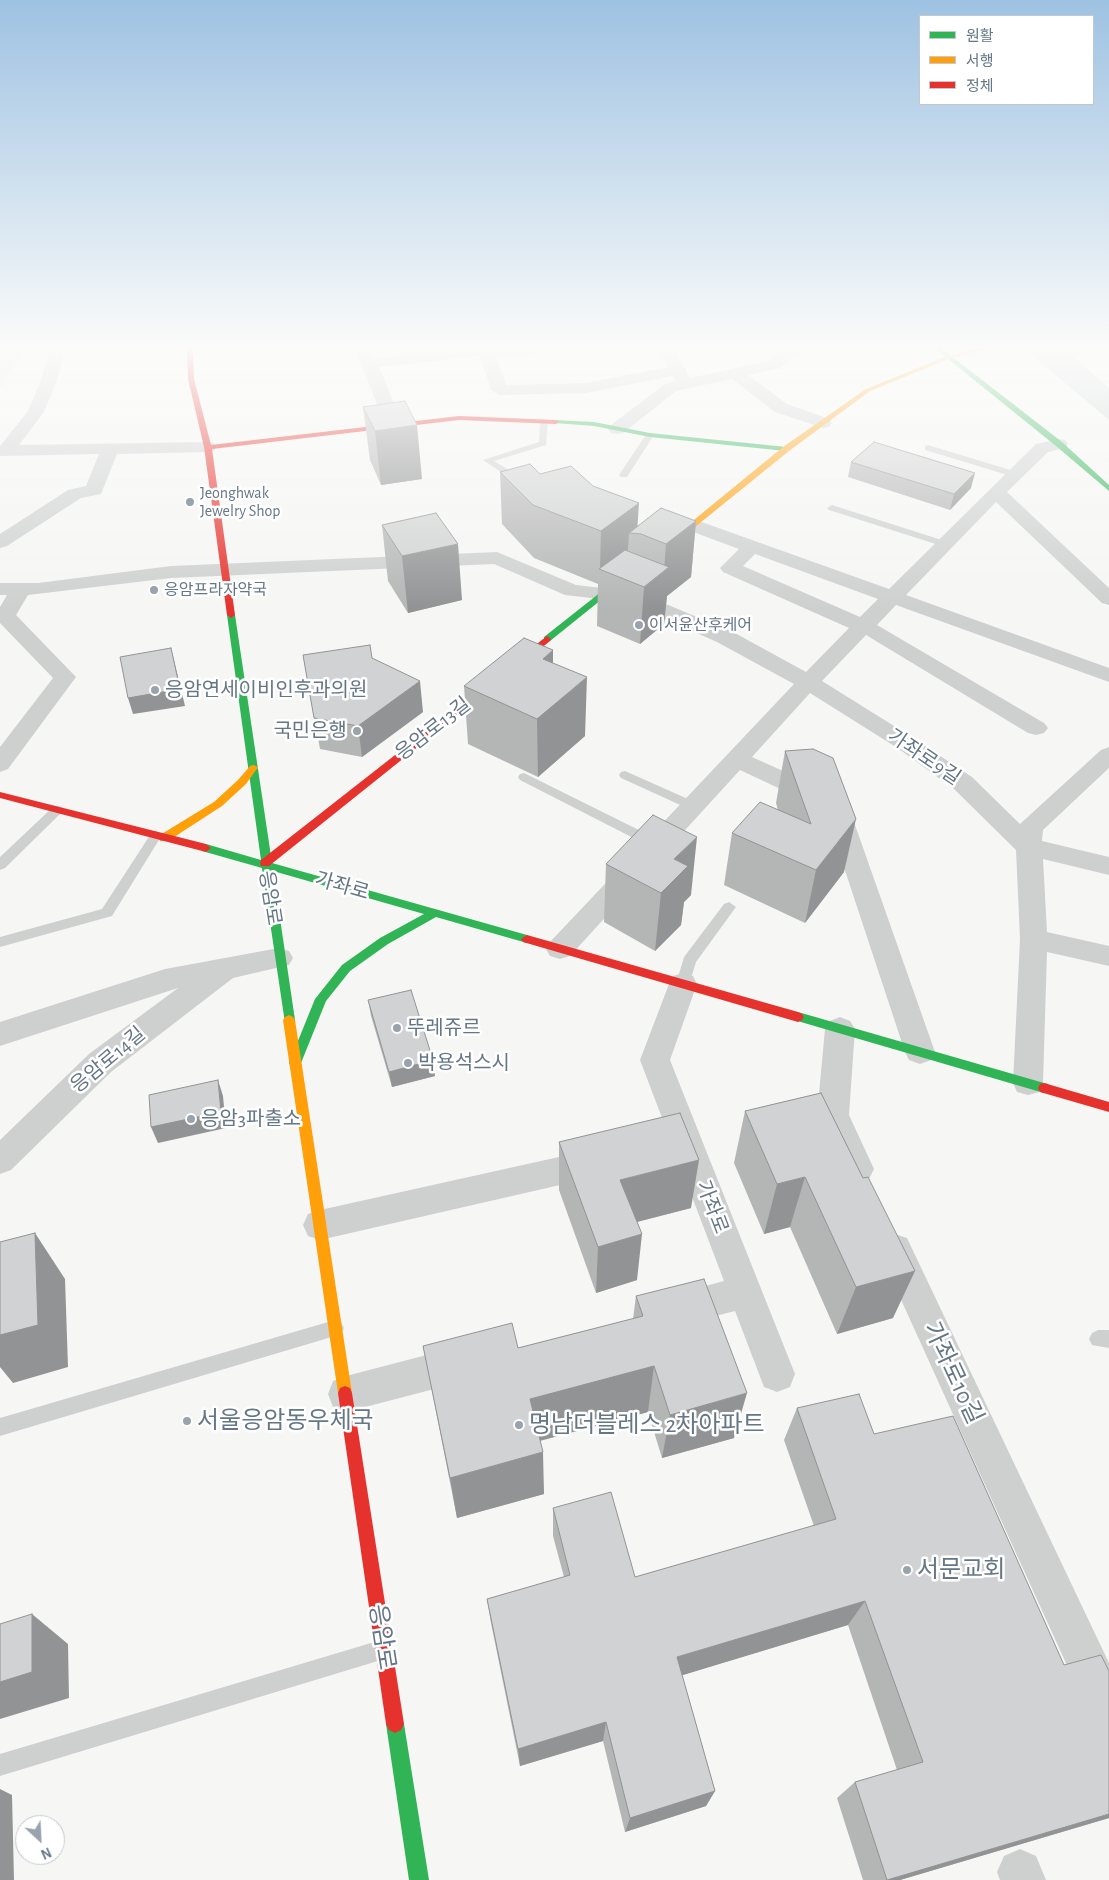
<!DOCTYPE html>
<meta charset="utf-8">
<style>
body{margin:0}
#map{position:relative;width:1109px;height:1880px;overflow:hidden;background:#f6f6f5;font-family:"Alegreya Sans","Noto Sans KR",sans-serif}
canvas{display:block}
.legend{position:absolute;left:919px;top:15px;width:175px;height:90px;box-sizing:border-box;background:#fff;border:1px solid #c1c8cf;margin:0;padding:6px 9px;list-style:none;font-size:15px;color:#657687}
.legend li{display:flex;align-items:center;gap:10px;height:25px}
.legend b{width:25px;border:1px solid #c1c8cf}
.north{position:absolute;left:15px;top:1815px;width:50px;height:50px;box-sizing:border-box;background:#fff;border:1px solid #c1c8cf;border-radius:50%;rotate:155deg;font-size:14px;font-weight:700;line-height:20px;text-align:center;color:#657687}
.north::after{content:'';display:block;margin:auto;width:18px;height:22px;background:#98a3ae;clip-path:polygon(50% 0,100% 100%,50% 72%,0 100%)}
</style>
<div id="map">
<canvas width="1109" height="1880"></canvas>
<ul class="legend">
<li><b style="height:6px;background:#30b455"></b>원활</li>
<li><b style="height:6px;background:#ff9f0a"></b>서행</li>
<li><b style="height:6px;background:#e5322d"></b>정체</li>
</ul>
<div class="north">N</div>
</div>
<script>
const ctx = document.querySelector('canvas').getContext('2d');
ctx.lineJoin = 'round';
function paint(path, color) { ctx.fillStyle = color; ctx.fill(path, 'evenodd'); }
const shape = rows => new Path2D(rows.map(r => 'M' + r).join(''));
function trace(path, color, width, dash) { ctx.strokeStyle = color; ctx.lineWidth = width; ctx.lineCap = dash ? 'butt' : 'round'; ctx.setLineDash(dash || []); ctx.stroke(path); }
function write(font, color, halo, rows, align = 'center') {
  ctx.font = font + ' "Alegreya Sans","Noto Sans KR",sans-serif'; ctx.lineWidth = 5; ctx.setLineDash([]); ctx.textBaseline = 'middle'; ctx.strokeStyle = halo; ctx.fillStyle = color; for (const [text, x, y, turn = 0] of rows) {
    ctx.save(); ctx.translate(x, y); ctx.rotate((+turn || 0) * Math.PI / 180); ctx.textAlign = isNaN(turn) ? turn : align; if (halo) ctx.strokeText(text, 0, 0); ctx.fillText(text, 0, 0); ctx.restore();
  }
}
paint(shape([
 [0,346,28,346,0,388]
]), '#e5e6e6');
paint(shape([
 [1021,346,1060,346,1063,348,1109,388,1109,420]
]), '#d0d6da');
paint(shape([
 [663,346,687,346,666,349,663,346],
 [544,419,548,422,546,445,494,461,522,478,522,482,516,482,483,460,539,442,540,422,544,419],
 [647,433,654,435,627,477,621,477,619,475,647,433],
 [928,445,1017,472,1019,474,1011,476,925,450,925,446,928,445],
 [832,505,948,542,950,544,942,546,829,510,827,508,832,505],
 [625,771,697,803,699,806,693,810,689,809,621,778,619,775,621,772,625,771],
 [524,773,657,839,658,842,657,845,647,845,520,780,518,777,520,774,524,773],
 [57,806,61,807,63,810,61,813,5,868,0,870,0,857,53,807,57,806],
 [156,831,162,835,112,916,0,947,0,937,102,909,152,832,156,831],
 [729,902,736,907,696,962,688,988,678,988,676,984,684,957,724,904,729,902],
 [335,1320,341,1322,344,1328,341,1334,335,1336,0,1436,0,1418,335,1320],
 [1098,1330,1109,1330,1109,1348,1092,1345,1089,1339,1092,1333,1098,1330],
 [381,1640,388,1643,391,1650,388,1657,381,1660,0,1776,0,1754,381,1640]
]), '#ced0d0');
paint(shape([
 [50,346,66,346,57,380,44,412,19,445,208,442,214,443,217,447,214,451,208,452,117,454,101,494,81,498,7,546,0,548,0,534,68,490,86,486,99,454,0,456,0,446,28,411,41,380,50,346],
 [357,346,369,346,375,358,477,346,617,346,609,351,496,355,506,385,586,383,668,367,657,346,673,346,690,378,769,361,788,346,806,346,780,368,748,375,787,404,829,419,832,423,829,427,823,428,775,412,732,379,676,391,623,433,617,434,611,433,608,429,611,425,665,384,675,381,673,376,586,393,499,395,491,390,480,356,379,367,403,425,400,429,394,430,388,429,385,425,355,348,357,346],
 [1059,439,1065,440,1068,444,1065,448,1048,452,1007,492,1109,588,1109,605,1102,603,996,502,906,595,1109,668,1109,682,896,605,877,625,1044,723,1048,728,1044,733,1036,735,1028,733,866,635,822,681,915,739,972,777,1020,824,1101,750,1109,747,1109,768,1043,830,1042,841,1109,857,1109,875,1043,859,1047,932,1109,946,1109,966,1047,952,1043,1083,1039,1092,1028,1095,1017,1092,1013,1083,1020,939,1016,850,954,789,899,749,810,693,752,757,845,799,848,805,935,1052,931,1060,920,1064,909,1060,905,1052,825,810,740,770,570,956,560,959,550,956,546,949,550,942,794,684,717,642,626,602,565,595,494,564,171,578,28,595,16,615,76,677,8,769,0,772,0,747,53,678,0,623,0,607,7,595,0,595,0,583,38,583,171,566,497,552,576,585,637,592,733,632,806,672,849,628,723,572,720,568,739,549,685,529,682,525,685,521,699,521,889,589,1036,444,1059,439],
 [755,554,878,599,860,617,743,566,755,554],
 [279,948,289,951,293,958,289,965,233,978,111,1072,11,1170,0,1174,0,1140,89,1054,178,988,0,1046,0,1022,165,969,279,948],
 [683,973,693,976,697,984,670,1060,795,1374,790,1387,777,1392,764,1387,735,1311,676,1326,664,1321,659,1309,664,1297,724,1281,640,1060,669,984,673,976,683,973],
 [840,1017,850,1021,855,1029,849,1115,874,1169,869,1179,858,1183,847,1179,817,1115,825,1029,830,1021,840,1017],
 [595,1149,606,1153,611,1163,606,1173,595,1177,320,1240,308,1236,303,1225,308,1214,320,1210,595,1149],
 [895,1234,907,1238,1109,1663,1109,1732,1094,1725,878,1249,883,1238,895,1234],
 [465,1345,478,1351,483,1363,478,1375,465,1381,346,1412,333,1407,328,1394,333,1381,346,1376,465,1345],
 [1020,1849,1036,1856,1046,1880,1000,1880,997,1872,1004,1856,1020,1849]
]), '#ced0d0');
paint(shape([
 [937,348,941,348,1062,442,1109,485,1109,491,1056,446,937,350,937,348],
 [556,420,594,422,650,433,786,447,790,449,786,451,650,437,594,426,554,423,553,422,556,420],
 [625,573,632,575,550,641,544,641,544,637,625,573],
 [231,612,235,615,272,863,527,935,533,939,527,943,436,917,388,944,350,971,326,1001,301,1063,299,1067,295,1068,291,1067,289,1063,315,999,342,965,380,938,424,914,273,871,295,1020,293,1023,289,1025,285,1023,262,868,202,851,201,848,206,844,261,860,227,615,231,612],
 [798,1012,1044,1083,1048,1084,1050,1088,1048,1092,1044,1093,794,1020,792,1017,794,1014,798,1012],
 [395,1715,401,1718,404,1724,429,1880,409,1880,386,1724,389,1718,395,1715]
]), '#30b455');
paint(shape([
 [989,346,1000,346,951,358,870,391,789,451,669,548,662,546,783,447,866,389,947,356,989,346],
 [253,765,256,766,258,768,256,770,246,784,222,806,168,841,160,841,159,838,160,835,214,802,238,780,250,766,253,765],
 [289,1015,293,1017,295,1020,352,1393,350,1398,345,1400,340,1398,338,1393,283,1020,285,1017,289,1015]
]), '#ff9f0a');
paint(shape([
 [187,346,193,346,194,379,211,445,459,416,556,420,559,422,556,424,459,420,212,449,235,615,231,618,227,615,204,447,188,379,187,346],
 [547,636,551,639,550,641,269,866,261,866,260,863,261,860,547,636],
 [0,792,206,844,211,848,206,852,0,798,0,792],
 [527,935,798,1012,802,1014,804,1017,802,1020,798,1022,523,942,521,939,527,935],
 [1044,1083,1109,1102,1109,1112,1040,1092,1038,1088,1040,1084,1044,1083],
 [345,1386,350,1388,352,1393,404,1724,401,1730,395,1733,389,1730,386,1724,338,1393,340,1388,345,1386]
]), '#e5322d');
paint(shape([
 [363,407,422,479,381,485,370,460],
 [851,462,971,488,950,510,848,477],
 [500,472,540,474,637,526,696,521,691,577,667,596,664,624,640,644,597,626,598,584,534,558,502,524],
 [382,525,462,600,408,613,388,581],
 [303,655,372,658,423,712,362,757,320,749],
 [553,663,585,736,538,777,468,744,464,686],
 [785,751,844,872,805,923,724,885,732,833,778,810,776,803],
 [606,864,691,895,684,902,681,925,655,951,604,922],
 [368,1000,435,1076,392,1087,371,1016],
 [821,1093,893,1318,837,1334,790,1227,764,1234,734,1163,745,1111],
 [559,1142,691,1208,637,1222,637,1280,596,1293,559,1190],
 [636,1296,734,1438,662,1458,648,1412,540,1441,544,1494,457,1518,423,1346,518,1348,633,1319],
 [797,1408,874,1434,1109,1818,900,1880,863,1880,837,1798,855,1782,897,1770,848,1625,682,1675,715,1791,706,1806,625,1832,603,1741,520,1766,491,1623,487,1599,564,1577,553,1536,553,1508,635,1577,814,1526,784,1440]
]), '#b4b5b5');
paint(shape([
 [417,425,422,479,381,485,375,431],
 [975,473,971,488,950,510,954,494],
 [639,503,637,534,629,533,627,563,600,569,601,531],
 [696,521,691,577,667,596,664,624,640,644,644,587,664,571,666,544],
 [458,544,462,600,408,613,402,556],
 [171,648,185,706,133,714,128,698],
 [553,650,553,706,587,677,585,736,538,777,537,719,543,659],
 [420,681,423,712,362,757,358,726],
 [856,819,844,872,805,923,816,870],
 [697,837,691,895,684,902,681,925,655,951,661,893,674,859],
 [433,1060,435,1076,392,1087,389,1072],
 [218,1080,223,1096,226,1128,158,1143,151,1127],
 [699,1160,691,1208,617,1227,620,1180],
 [805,1177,790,1227,764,1234,777,1184],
 [35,1233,65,1279,68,1367,13,1383,0,1367,0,1335],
 [642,1234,637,1280,596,1293,598,1247],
 [915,1271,893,1318,837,1334,856,1287],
 [654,1366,648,1412,531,1443,530,1399],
 [747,1393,734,1438,662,1458,670,1415],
 [543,1452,544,1494,457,1518,450,1478],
 [865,1601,848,1625,670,1679,677,1657],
 [32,1614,68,1644,69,1698,0,1719,0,1682],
 [606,1722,603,1741,520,1766,518,1749],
 [0,1789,12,1795,14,1880,0,1880],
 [715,1791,706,1806,625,1832,630,1818],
 [1109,1814,1109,1818,900,1880,887,1880]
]), '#929394');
const building = shape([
 [405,401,417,425,375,431,363,407,405,401],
 [874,442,975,473,954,494,851,462,874,442],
 [530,464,540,474,571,466,593,486,639,503,601,531,533,505,500,472,530,464],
 [661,508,696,521,666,544,641,534,629,533,661,508],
 [436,513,458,544,402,556,382,525,436,513],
 [625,550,669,567,644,587,599,569,625,550],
 [524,638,553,650,543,659,587,677,537,719,464,686,524,638],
 [370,645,372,658,420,681,358,726,314,718,303,655,370,645],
 [171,648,180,689,128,698,120,657,171,648],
 [813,749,833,758,856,819,816,870,732,833,760,802,811,824,785,751,813,749],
 [653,815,697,837,674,859,688,866,661,893,606,864,653,815],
 [411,990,433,1060,389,1072,368,1000,411,990],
 [218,1080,221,1112,151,1127,149,1095,218,1080],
 [821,1093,863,1178,868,1177,915,1271,856,1287,805,1177,777,1184,745,1111,821,1093],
 [680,1113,699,1160,620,1180,642,1234,598,1247,559,1142,680,1113],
 [35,1233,38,1325,0,1335,0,1242,35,1233],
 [704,1279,747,1393,670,1415,654,1366,530,1399,543,1452,450,1478,423,1346,512,1323,518,1348,643,1316,636,1296,704,1279],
 [859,1394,874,1434,953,1416,1064,1665,1101,1655,1109,1671,1109,1814,887,1880,855,1782,923,1762,865,1601,677,1657,715,1791,630,1818,606,1722,518,1749,487,1599,570,1575,553,1508,611,1492,635,1577,836,1519,797,1408,859,1394],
 [32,1614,32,1672,0,1682,0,1624,32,1614]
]);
paint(building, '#d1d2d3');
trace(building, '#929394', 1);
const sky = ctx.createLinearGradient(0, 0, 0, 609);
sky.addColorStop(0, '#9ec2e2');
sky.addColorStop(0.57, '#fbfbfa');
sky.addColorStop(1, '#fbfbfa00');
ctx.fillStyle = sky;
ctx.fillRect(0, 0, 1109, 609);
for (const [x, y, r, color] of [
 [190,502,5,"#98a3ae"],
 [154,590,5,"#98a3ae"],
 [639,625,5,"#98a3ae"],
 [155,690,5,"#98a3ae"],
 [357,731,5,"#98a3ae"],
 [397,1028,5,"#98a3ae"],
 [408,1063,5,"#98a3ae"],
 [191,1119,5,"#98a3ae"],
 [187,1421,5,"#98a3ae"],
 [519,1425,5,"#98a3ae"],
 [907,1570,5,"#98a3ae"]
]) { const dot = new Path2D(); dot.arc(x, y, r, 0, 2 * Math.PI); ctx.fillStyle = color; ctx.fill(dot); trace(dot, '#fff', 2); }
write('16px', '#657687', '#fff', [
 ["Jeonghwak",200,493],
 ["Jewelry Shop",200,511],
 ["응암프라자약국",164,590],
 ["이서윤산후케어",649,625]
], 'left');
write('20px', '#657687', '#fff', [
 ["응암연세이비인후과의원",165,690],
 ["국민은행",347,731,"right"],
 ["뚜레쥬르",407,1028],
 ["박용석스시",418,1063],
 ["응암3파출소",201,1119]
], 'left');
write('20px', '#657687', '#fff', [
 ["응암로13길",433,729,-38],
 ["가좌로9길",924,757,34],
 ["가좌로",342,886,16],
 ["응암로",270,898,81],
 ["응암로14길",108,1060,-40],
 ["가좌로",712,1207,69]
]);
write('24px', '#657687', '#fff', [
 ["가좌로10길",953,1373,65],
 ["응암로",382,1637,81]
]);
write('24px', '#657687', '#fff', [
 ["서울응암동우체국",197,1421],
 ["명남더블레스 2차아파트",529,1425],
 ["서문교회",917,1570]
], 'left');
</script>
